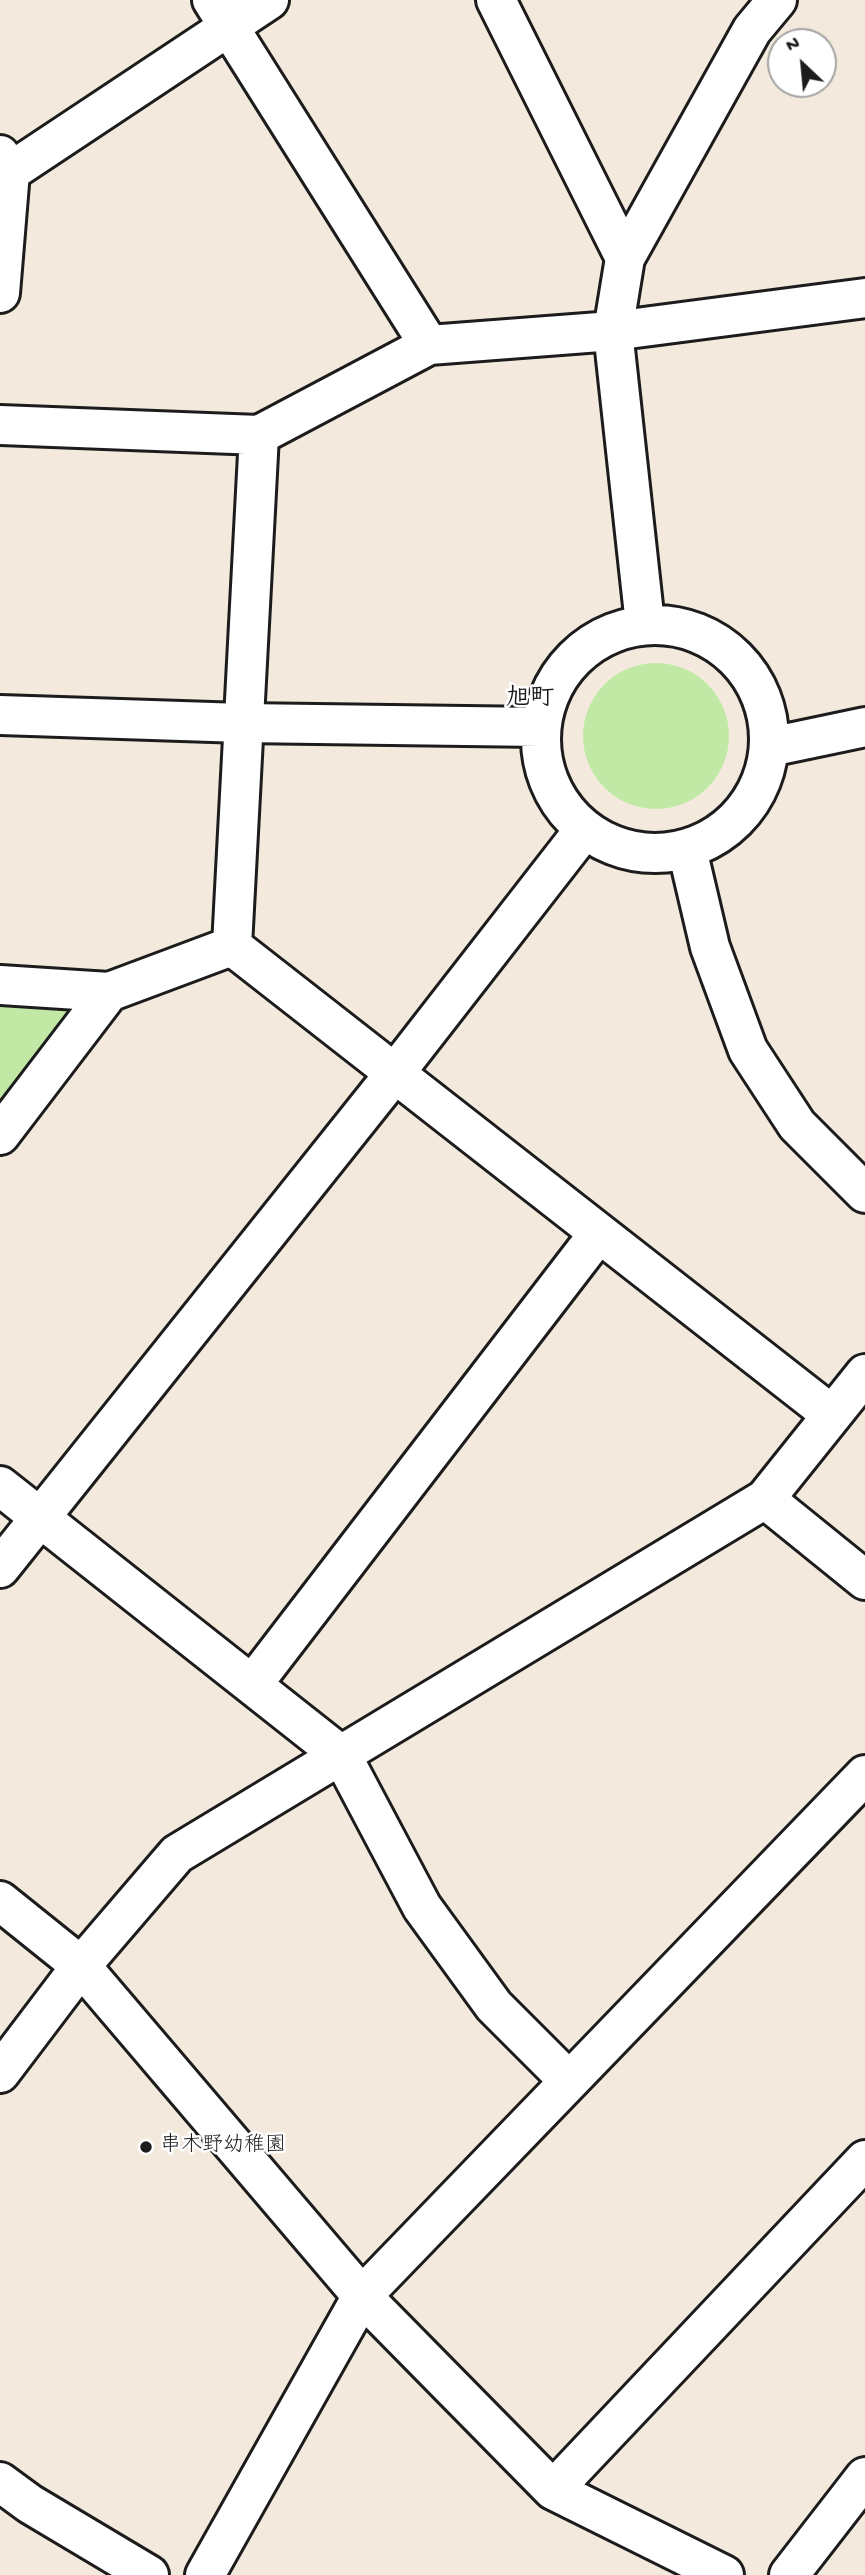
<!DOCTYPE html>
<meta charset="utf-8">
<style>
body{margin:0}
#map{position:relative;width:865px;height:2575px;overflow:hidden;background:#f3e9dc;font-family:"Gochi Hand",sans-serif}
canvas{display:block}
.north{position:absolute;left:767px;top:28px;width:70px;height:70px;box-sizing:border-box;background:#fff;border:2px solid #a4a4a4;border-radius:50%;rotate:334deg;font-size:19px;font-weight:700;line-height:28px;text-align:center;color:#1c1c1c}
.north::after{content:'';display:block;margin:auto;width:24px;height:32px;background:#1c1c1c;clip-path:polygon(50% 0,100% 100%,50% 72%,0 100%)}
</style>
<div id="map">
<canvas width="865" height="2575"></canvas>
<div class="north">N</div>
</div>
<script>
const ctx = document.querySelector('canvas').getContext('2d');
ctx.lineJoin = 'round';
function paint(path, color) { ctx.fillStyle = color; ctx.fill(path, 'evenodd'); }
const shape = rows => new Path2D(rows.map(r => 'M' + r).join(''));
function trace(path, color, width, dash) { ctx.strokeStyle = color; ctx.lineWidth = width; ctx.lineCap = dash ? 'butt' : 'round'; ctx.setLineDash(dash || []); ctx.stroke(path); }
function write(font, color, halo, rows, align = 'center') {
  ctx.font = font + ' "Gochi Hand","Klee One",sans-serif'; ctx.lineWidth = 5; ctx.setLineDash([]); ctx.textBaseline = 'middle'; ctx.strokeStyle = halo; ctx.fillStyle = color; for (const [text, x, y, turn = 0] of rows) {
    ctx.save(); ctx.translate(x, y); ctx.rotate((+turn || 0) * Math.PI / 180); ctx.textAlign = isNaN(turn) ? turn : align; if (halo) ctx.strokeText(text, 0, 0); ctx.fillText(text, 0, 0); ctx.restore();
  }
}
paint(shape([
 '583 736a73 73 0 1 1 146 0a73 73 0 1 1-146 0Z',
 [0,1001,88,1005,0,1124]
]), '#c1e9a5');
const street = shape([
 [212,0,429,345],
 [0,155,10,172,0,293],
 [0,172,10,172,269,0],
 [0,425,259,435,429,345,613,331,865,298],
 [232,946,832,1415],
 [232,946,259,435],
 [0,985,109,992,232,946],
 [0,1135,109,992],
 [0,1486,342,1756,422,1907,494,2006,569,2081],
 [765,1499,865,1580],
 [252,1685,599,1233],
 [0,1901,81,1966,362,2296,553,2490,724,2575],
 [0,2073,81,1966,177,1854,765,1499,865,1374],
 [553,2490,865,2160],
 [205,2575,362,2296,865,1775],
 [789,2575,865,2477]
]);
const secondary = shape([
 [496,0,625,258],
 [645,624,613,331,625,258,752,30,777,0],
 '541 739a114 114 0 1 1 228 0a114 114 0 1 1-228 0Z',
 [0,715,242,723,540,727],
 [770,747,865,727],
 [687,849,710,947,748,1050,797,1125,865,1193],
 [0,1568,395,1073,584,830],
 [0,2482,30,2504,149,2575]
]);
trace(street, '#1c1c1c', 44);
trace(secondary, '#1c1c1c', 44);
trace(street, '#fff', 38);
trace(secondary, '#fff', 38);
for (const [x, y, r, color] of [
 [146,2147,7,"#1c1c1c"]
]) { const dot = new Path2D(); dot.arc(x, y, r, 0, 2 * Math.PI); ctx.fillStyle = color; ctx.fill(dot); trace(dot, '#fff', 2.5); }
write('21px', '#1c1c1c', '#fff', [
 ["串木野幼稚園",160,2147]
], 'left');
write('bold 24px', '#1c1c1c', '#fff', [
 ["旭町",530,700]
]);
</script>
